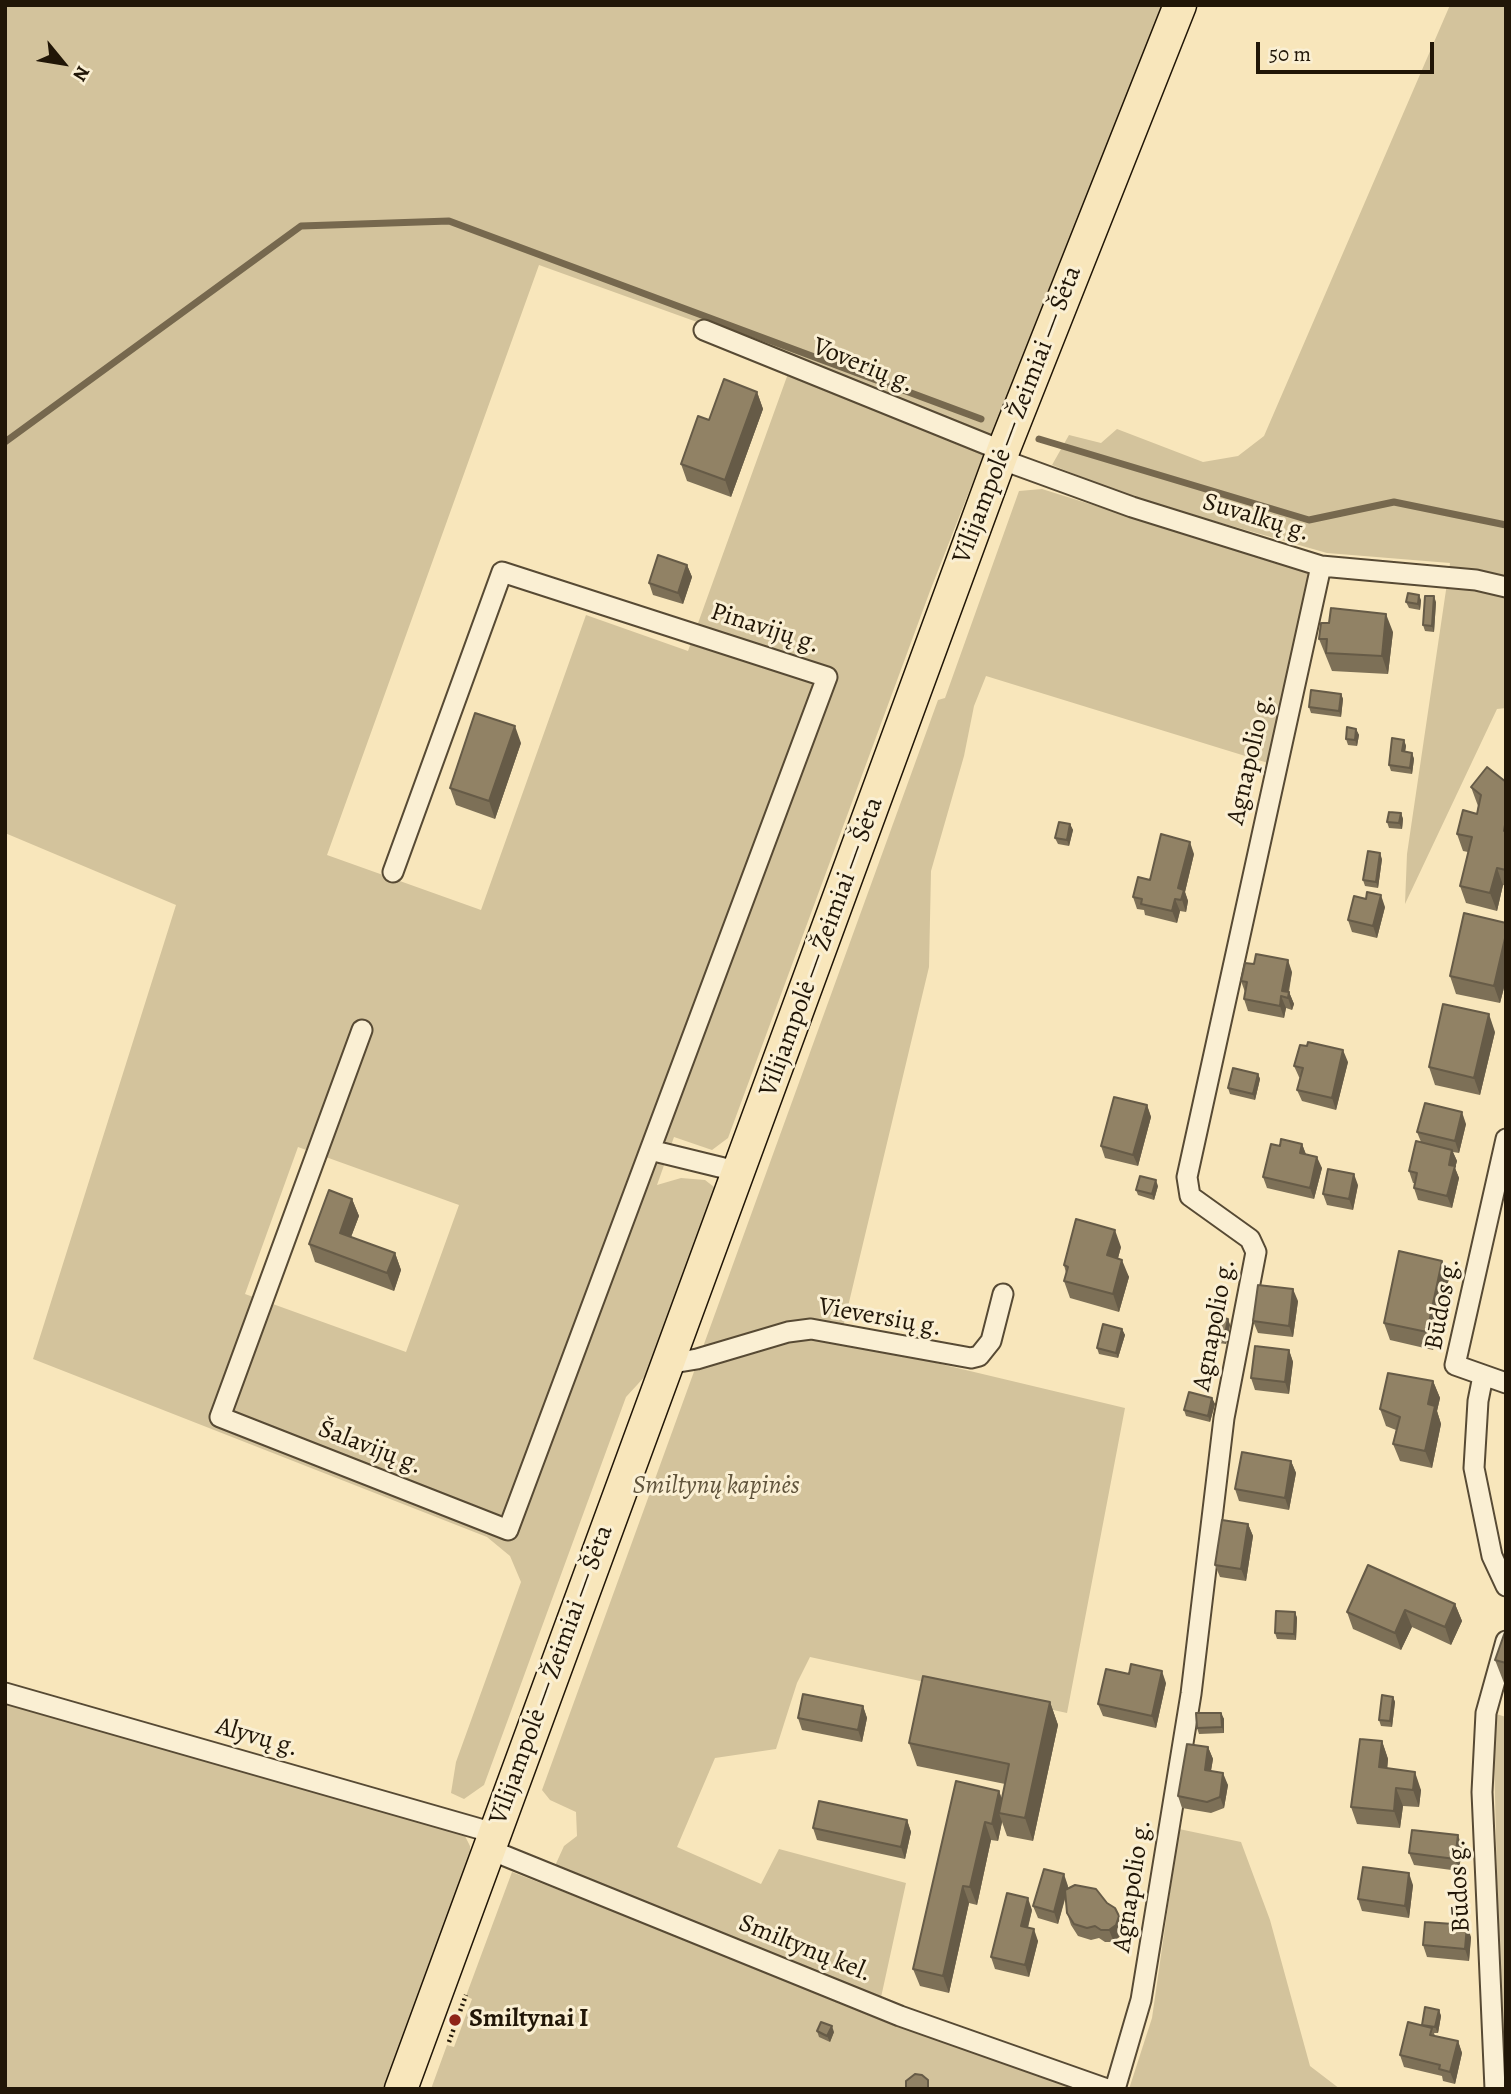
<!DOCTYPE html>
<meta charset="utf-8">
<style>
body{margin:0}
#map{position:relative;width:1511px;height:2094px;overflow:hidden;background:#f8e6bb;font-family:Alegreya,serif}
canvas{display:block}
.frame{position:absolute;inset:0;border:7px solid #211607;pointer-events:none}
.north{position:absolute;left:28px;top:28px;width:70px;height:70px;-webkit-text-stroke:5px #faefd3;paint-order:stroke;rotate:120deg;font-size:19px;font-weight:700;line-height:28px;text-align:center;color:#211607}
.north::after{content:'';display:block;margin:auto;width:24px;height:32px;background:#211607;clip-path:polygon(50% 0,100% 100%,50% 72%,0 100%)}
.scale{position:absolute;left:1256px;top:42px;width:178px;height:32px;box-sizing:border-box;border:4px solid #211607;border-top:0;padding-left:9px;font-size:21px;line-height:24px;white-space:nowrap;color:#211607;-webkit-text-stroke:5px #faefd3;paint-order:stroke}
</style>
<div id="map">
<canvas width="1511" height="2094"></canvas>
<div class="frame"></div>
<div class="north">N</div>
<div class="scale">50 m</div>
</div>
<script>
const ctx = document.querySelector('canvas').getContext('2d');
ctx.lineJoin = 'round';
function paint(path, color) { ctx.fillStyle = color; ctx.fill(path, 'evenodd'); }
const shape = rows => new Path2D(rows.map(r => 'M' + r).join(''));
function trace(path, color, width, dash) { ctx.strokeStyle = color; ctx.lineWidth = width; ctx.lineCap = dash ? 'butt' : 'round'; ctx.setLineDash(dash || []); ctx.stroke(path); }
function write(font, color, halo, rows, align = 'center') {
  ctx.font = font + ' Alegreya,serif'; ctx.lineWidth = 6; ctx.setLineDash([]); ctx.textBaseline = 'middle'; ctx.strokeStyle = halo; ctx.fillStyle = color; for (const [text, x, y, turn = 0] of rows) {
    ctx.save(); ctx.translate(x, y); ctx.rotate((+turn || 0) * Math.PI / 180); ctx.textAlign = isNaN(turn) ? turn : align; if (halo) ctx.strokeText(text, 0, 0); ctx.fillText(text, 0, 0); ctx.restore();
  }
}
paint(shape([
 [5,5,1166,5,1059,263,930,591,728,1138,712,1150,674,1137,657,1185,681,1178,705,1180,718,1190,648,1373,626,1397,484,1785,464,1799,451,1793,456,1762,521,1582,510,1556,487,1537,33,1359,176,905,5,833],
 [539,265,794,357,688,651,586,615,481,910,327,855],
 [298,1147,459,1205,406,1352,245,1294],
 [1450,5,1506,5,1506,708,1497,709,1405,904,1407,854,1450,563,1327,553,1133,498,1052,465,1069,435,1101,443,1117,429,1203,462,1238,456,1264,436],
 [1042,489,1313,574,1268,763,986,676,974,706,964,756,931,871,929,967,840,1340,1125,1408,1067,1713,810,1657,797,1683,776,1749,715,1758,677,1847,761,1884,779,1849,906,1883,880,2002,554,1868,564,1846,577,1836,576,1812,550,1800,542,1790,938,700,945,698,1019,491],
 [5,1702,464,1834,470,1846,470,1863,385,2089,5,2089],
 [1493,1713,1506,1717,1506,2089,1502,2089],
 [1179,1829,1241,1842,1270,1920,1310,2066,1340,2089,1129,2089,1152,2018],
 [512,1872,917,2028,981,2056,1080,2089,431,2089,447,2045,454,2047,472,1999,466,1996]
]), '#d3c39c');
trace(shape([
 [1039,439,1309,520,1394,502,1506,525],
 [5,442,301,226,449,221,981,419]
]), '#76684e', 7);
const minor = shape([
 [704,330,1003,451],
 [1000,459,1132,507,1321,566,1476,580,1506,587],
 [393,872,502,572,827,677,650,1150,740,1172],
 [362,1030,220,1417,508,1530,650,1150],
 [1506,1139,1455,1365,1506,1383],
 [667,1364,697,1359,788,1332,811,1329,971,1358,979,1356,991,1341,1003,1294],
 [1483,1376,1478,1401,1474,1468,1492,1556,1506,1586],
 [5,1693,494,1833],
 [488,1849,900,2016,1107,2089],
 [1115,2089,1141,2000,1191,1694,1224,1418,1256,1252,1250,1239,1190,1196,1187,1177,1321,566],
 [1495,2089,1482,1792,1486,1713,1506,1641]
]);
const primary = shape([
 [401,2089,1003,451,1180,5]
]);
trace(minor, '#574a34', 23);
trace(primary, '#211607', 35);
trace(shape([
 [449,2042,466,1995]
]), '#211607', 4.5, [2, 3.5]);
trace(minor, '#faefd3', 19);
trace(primary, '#f8e6bb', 32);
paint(shape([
 [757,392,763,409,731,497,687,481,681,464,709,420],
 [687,565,692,577,683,604,653,595,649,583],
 [1421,600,1420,610,1409,608,1406,602],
 [1436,602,1434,632,1425,631,1423,625],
 [1393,632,1388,674,1332,671,1319,639],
 [1341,694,1343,699,1341,717,1311,713,1309,707],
 [1356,729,1359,735,1357,746,1348,745,1346,739],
 [1404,740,1406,746,1405,752,1412,753,1414,759,1412,774,1391,771,1389,765],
 [521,743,495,819,456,805,450,788],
 [1506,782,1506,886,1503,885,1497,911,1466,903,1460,886,1468,852,1463,851,1457,834,1477,814,1478,806,1471,787],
 [1401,813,1403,819,1402,829,1389,828,1387,822],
 [1070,824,1073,830,1069,846,1058,844,1055,838],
 [1194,854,1185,892,1188,901,1186,912,1180,911,1177,923,1145,915,1144,910,1137,909,1133,897,1150,880],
 [1382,859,1378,888,1365,886,1363,880],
 [1385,907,1377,938,1352,932,1348,920],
 [1506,923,1506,980,1500,1003,1456,994,1450,976],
 [1292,972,1289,992,1294,1004,1292,1010,1286,1008,1284,1018,1248,1011,1244,999,1245,992,1241,981],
 [1495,1032,1480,1095,1435,1085,1429,1067],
 [1348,1062,1336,1110,1302,1101,1297,1090,1300,1078,1299,1077,1294,1066],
 [1258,1074,1260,1079,1255,1100,1230,1094,1228,1088],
 [1147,1105,1151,1117,1138,1166,1105,1158,1101,1146],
 [1466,1124,1459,1153,1453,1152,1457,1161,1455,1168,1459,1178,1452,1208,1418,1200,1414,1188,1415,1183,1413,1183,1409,1171,1421,1142,1417,1132],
 [1302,1144,1306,1154,1322,1168,1314,1199,1267,1188,1263,1177,1280,1146],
 [1358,1185,1353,1210,1327,1205,1323,1194],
 [1158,1186,1154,1200,1138,1195,1136,1190],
 [352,1199,359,1216,351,1237,395,1253,401,1270,394,1291,315,1262,309,1244],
 [1121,1247,1118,1258,1129,1277,1119,1312,1070,1298,1064,1281,1066,1273,1064,1265],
 [1449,1278,1433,1350,1390,1340,1384,1323],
 [1298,1301,1293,1337,1258,1333,1253,1321],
 [1228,1319,1230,1325,1226,1344,1211,1342,1209,1336],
 [1122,1329,1125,1335,1118,1358,1099,1354,1097,1348],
 [1289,1350,1293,1362,1289,1394,1255,1390,1251,1378],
 [1433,1381,1440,1398,1437,1411,1441,1424,1432,1468,1400,1461,1393,1444,1396,1430,1386,1426,1380,1409],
 [1212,1398,1215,1404,1210,1422,1186,1416,1184,1410],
 [1291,1461,1296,1473,1289,1510,1239,1501,1235,1489],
 [1248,1524,1253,1536,1246,1581,1220,1577,1215,1565],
 [1455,1604,1462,1621,1451,1645,1412,1627,1401,1650,1353,1629,1347,1612],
 [1295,1612,1297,1618,1296,1640,1277,1639,1275,1633],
 [1506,1629,1506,1684,1504,1683,1495,1660],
 [1166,1683,1156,1728,1103,1716,1098,1704],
 [1393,1697,1395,1702,1392,1727,1381,1726,1379,1720],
 [1050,1702,1058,1725,1033,1841,1007,1836,1002,1822,998,1841,991,1840,977,1905,969,1903,949,1993,920,1986,913,1969,999,1791,1002,1799,1005,1784,917,1766,909,1743],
 [863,1706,867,1718,862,1742,802,1730,798,1718],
 [1221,1713,1224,1719,1224,1733,1199,1734,1197,1728],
 [1382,1741,1388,1759,1387,1768,1421,1790,1419,1807,1403,1806,1400,1828,1357,1824,1351,1807],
 [1208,1747,1213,1759,1211,1771,1228,1785,1224,1808,1211,1813,1182,1808,1178,1796],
 [907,1820,911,1832,905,1859,817,1840,813,1828],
 [1462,1847,1459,1871,1414,1865,1409,1853],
 [1413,1885,1409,1918,1362,1911,1358,1899],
 [1068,1886,1068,1888,1123,1928,1120,1936,1114,1942,1105,1942,1099,1938,1091,1940,1078,1936,1071,1925,1067,1913,1066,1896,1058,1924,1038,1918,1033,1906],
 [1032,1910,1028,1928,1038,1941,1029,1977,995,1969,991,1957],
 [1471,1937,1469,1961,1427,1957,1423,1945],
 [1439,2010,1441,2016,1438,2033,1434,2033,1435,2036,1458,2041,1462,2053,1455,2084,1443,2081,1442,2076,1404,2067,1400,2055,1422,2026],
 [817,2031,834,2032,830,2042,819,2037]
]), '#7d7057');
paint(shape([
 [757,392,763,409,731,497,725,480],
 [687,565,692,577,683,604,678,593],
 [1419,595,1421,600,1420,610,1418,604],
 [1434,596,1436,602,1434,632,1432,626],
 [1386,614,1393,632,1388,674,1382,656],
 [1341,694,1343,699,1341,717,1339,711],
 [515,726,521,743,495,819,489,801],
 [1356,729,1359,735,1357,746,1355,740],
 [1404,740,1406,746,1404,757,1402,751],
 [1412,753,1414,759,1412,774,1410,768],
 [1401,813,1403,819,1402,829,1399,823],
 [1070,824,1073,830,1069,846,1067,840],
 [1190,842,1194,854,1185,892,1188,901,1186,912,1178,888],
 [1380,853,1382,859,1378,888,1376,882],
 [1497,868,1503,885,1497,911,1490,893],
 [1381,895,1385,907,1377,938,1373,926],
 [1175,899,1180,911,1177,923,1172,911],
 [1506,934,1506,980,1500,1003,1494,986],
 [1288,960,1292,972,1287,998,1282,991],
 [1289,992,1294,1004,1292,1010,1288,998],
 [1281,996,1286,1008,1284,1018,1280,1006],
 [1489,1014,1495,1032,1480,1095,1474,1078],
 [1343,1050,1348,1062,1336,1110,1332,1098],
 [1258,1074,1260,1079,1255,1100,1253,1094],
 [1147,1105,1151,1117,1138,1166,1133,1155],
 [1462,1112,1466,1124,1459,1153,1455,1141],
 [1302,1144,1306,1155,1300,1153],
 [1452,1150,1457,1161,1455,1168,1459,1178,1452,1208,1447,1196,1449,1165],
 [1317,1157,1322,1168,1314,1199,1310,1188],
 [1354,1174,1358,1185,1353,1210,1349,1199],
 [1156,1180,1158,1186,1154,1200,1152,1194],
 [352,1199,359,1216,346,1250,340,1233],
 [1115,1230,1121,1247,1114,1273,1107,1255],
 [395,1253,401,1270,394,1291,387,1273],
 [1122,1260,1129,1277,1119,1312,1113,1294],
 [1442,1261,1449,1278,1433,1350,1427,1332],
 [1293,1289,1298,1301,1293,1337,1289,1326],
 [1228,1319,1230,1325,1226,1344,1224,1339],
 [1122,1329,1125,1335,1118,1358,1116,1353],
 [1289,1350,1293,1362,1289,1394,1285,1382],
 [1433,1381,1440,1398,1437,1411,1441,1424,1432,1468,1425,1451,1428,1404],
 [1212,1398,1215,1404,1210,1422,1208,1416],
 [1291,1461,1296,1473,1289,1510,1285,1498],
 [1248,1524,1253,1536,1246,1581,1241,1569],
 [1455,1604,1462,1621,1451,1645,1445,1627],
 [1405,1610,1412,1627,1401,1650,1395,1633],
 [1295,1612,1297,1618,1296,1640,1294,1634],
 [1162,1671,1166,1683,1156,1728,1152,1716],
 [1393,1697,1395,1702,1392,1727,1390,1721],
 [1050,1702,1058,1725,1033,1841,1025,1818],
 [863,1706,867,1718,862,1742,858,1730],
 [1221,1713,1224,1719,1224,1733,1222,1727],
 [1382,1741,1388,1759,1386,1785,1379,1767],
 [1208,1747,1213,1759,1209,1781,1205,1770],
 [1415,1772,1421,1790,1419,1807,1413,1790],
 [1223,1773,1228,1785,1224,1808,1220,1797],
 [1396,1788,1403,1806,1400,1828,1394,1811],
 [999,1791,1005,1809,999,1813,1002,1822,998,1841,992,1824],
 [907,1820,911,1832,905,1859,901,1847],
 [985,1822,991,1840,977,1905,970,1887],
 [1458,1835,1462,1847,1459,1871,1455,1859],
 [1409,1873,1413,1885,1409,1918,1405,1906],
 [1064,1874,1068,1886,1058,1924,1054,1912],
 [963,1886,969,1903,949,1993,943,1976],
 [1028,1898,1032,1910,1025,1938,1021,1926],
 [1119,1916,1123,1928,1120,1936,1114,1942,1109,1930],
 [1467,1925,1471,1937,1469,1961,1465,1949],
 [1034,1929,1038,1941,1029,1977,1025,1965],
 [1439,2010,1441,2016,1438,2033,1435,2027],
 [832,2026,834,2032,830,2042,827,2036],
 [1458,2041,1462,2053,1455,2084,1450,2072]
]), '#665b47');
const building = shape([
 [724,379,757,392,725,480,681,464,698,416,709,420,724,379],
 [658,555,687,565,678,593,649,583,658,555],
 [1408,593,1419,595,1418,604,1406,602,1408,593],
 [1425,596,1434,596,1432,626,1423,625,1425,596],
 [1331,608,1386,614,1382,656,1326,653,1327,639,1319,639,1321,623,1329,623,1331,608],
 [1311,690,1341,694,1339,711,1309,707,1311,690],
 [475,713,515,726,489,801,450,788,475,713],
 [1347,727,1356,729,1355,740,1346,739,1347,727],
 [1392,738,1404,740,1402,751,1412,753,1410,768,1389,765,1392,738],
 [1487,767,1506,782,1506,819,1504,831,1506,831,1506,870,1497,868,1490,893,1460,886,1472,837,1457,834,1463,810,1477,814,1481,795,1471,787,1487,767],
 [1389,812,1401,813,1399,823,1387,822,1389,812],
 [1059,822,1070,824,1067,840,1055,838,1059,822],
 [1161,834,1190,842,1178,888,1184,890,1181,900,1175,899,1172,911,1141,904,1142,899,1133,897,1138,877,1150,880,1161,834],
 [1368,851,1380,853,1376,882,1363,880,1368,851],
 [1367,892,1381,895,1373,926,1348,920,1354,896,1366,899,1367,892],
 [1464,913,1506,923,1506,934,1494,986,1450,976,1464,913],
 [1256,954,1288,960,1282,991,1289,992,1288,998,1281,996,1280,1006,1244,999,1247,982,1241,981,1245,963,1254,964,1256,954],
 [1443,1004,1489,1014,1474,1078,1429,1067,1443,1004],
 [1308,1042,1343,1050,1332,1098,1297,1090,1303,1068,1294,1066,1300,1045,1307,1046,1308,1042],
 [1233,1068,1258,1074,1253,1094,1228,1088,1233,1068],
 [1114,1097,1147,1105,1133,1155,1101,1146,1114,1097],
 [1425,1103,1462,1112,1455,1141,1417,1132,1425,1103],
 [1281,1139,1302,1144,1300,1153,1317,1157,1310,1188,1263,1177,1271,1144,1280,1146,1281,1139],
 [1416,1141,1452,1150,1449,1165,1455,1166,1447,1196,1414,1188,1417,1173,1409,1171,1416,1141],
 [1328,1169,1354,1174,1349,1199,1323,1194,1328,1169],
 [1140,1176,1156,1180,1152,1194,1136,1190,1140,1176],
 [329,1190,352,1199,340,1233,395,1253,387,1273,309,1244,329,1190],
 [1076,1219,1115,1230,1107,1255,1122,1260,1113,1294,1064,1281,1068,1267,1064,1265,1076,1219],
 [1399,1251,1442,1261,1427,1332,1384,1323,1399,1251],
 [1258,1285,1293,1289,1289,1326,1253,1321,1258,1285],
 [1213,1316,1228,1319,1224,1339,1209,1336,1213,1316],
 [1103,1324,1122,1329,1116,1353,1097,1348,1103,1324],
 [1255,1346,1289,1350,1285,1382,1251,1378,1255,1346],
 [1388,1373,1433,1381,1428,1404,1435,1406,1425,1451,1393,1444,1400,1417,1380,1409,1388,1373],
 [1189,1392,1212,1398,1208,1416,1184,1410,1189,1392],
 [1242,1452,1291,1461,1285,1498,1235,1489,1242,1452],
 [1222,1520,1248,1524,1241,1569,1215,1565,1222,1520],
 [1368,1565,1455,1604,1445,1627,1405,1610,1395,1633,1347,1612,1368,1565],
 [1276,1611,1295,1612,1294,1634,1275,1633,1276,1611],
 [1506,1629,1506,1663,1495,1660,1506,1629],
 [1131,1664,1162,1671,1152,1716,1098,1704,1106,1669,1129,1674,1131,1664],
 [923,1676,1050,1702,1025,1818,999,1813,1009,1764,909,1743,923,1676],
 [803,1694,863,1706,858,1730,798,1718,803,1694],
 [1382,1695,1393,1697,1390,1721,1379,1720,1382,1695],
 [1196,1713,1221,1713,1222,1727,1197,1728,1196,1713],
 [1360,1739,1382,1741,1379,1767,1415,1772,1413,1790,1396,1788,1394,1811,1351,1807,1360,1739],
 [1187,1744,1208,1747,1205,1770,1223,1773,1220,1797,1207,1802,1178,1796,1187,1744],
 [956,1781,999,1791,992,1824,985,1822,970,1887,963,1886,943,1976,913,1969,956,1781],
 [819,1801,907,1820,901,1847,813,1828,819,1801],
 [1412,1830,1458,1835,1455,1859,1409,1853,1412,1830],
 [1363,1867,1409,1873,1405,1906,1358,1899,1363,1867],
 [1044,1869,1064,1874,1054,1912,1033,1906,1044,1869],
 [1075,1885,1096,1889,1107,1903,1115,1908,1119,1916,1116,1925,1109,1930,1101,1930,1095,1926,1087,1928,1074,1924,1067,1913,1065,1890,1075,1885],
 [1007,1893,1028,1898,1021,1926,1034,1929,1025,1965,991,1957,1007,1893],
 [1425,1922,1467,1925,1465,1949,1423,1945,1425,1922],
 [1425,2007,1439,2010,1435,2027,1422,2025,1425,2007],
 [821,2022,832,2026,827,2036,817,2031,821,2022],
 [1408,2022,1432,2028,1430,2035,1458,2041,1450,2072,1439,2069,1440,2065,1400,2055,1408,2022],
 [915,2074,922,2075,928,2080,928,2089,906,2089,906,2081,915,2074]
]);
paint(building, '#918265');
trace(building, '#665b47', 2);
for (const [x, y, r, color] of [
 [455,2020,7,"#8f2418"]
]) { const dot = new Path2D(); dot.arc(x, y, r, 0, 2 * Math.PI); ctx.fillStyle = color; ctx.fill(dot); trace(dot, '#faefd3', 2.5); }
write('26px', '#211607', '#faefd3', [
 ["Voverių g.",863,366,22],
 ["Vilijampolė — Žeimiai — Šėta",1018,415,-69],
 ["Suvalkų g.",1256,518,17],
 ["Pinavijų g.",765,629,18],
 ["Agnapolio g.",1251,759,-77],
 ["Vilijampolė — Žeimiai — Šėta",822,947,-70],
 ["Būdos g.",1443,1304,-79],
 ["Vieversių g.",880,1318,10],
 ["Agnapolio g.",1215,1325,-79],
 ["Šalavijų g.",370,1448,21],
 ["Vilijampolė — Žeimiai — Šėta",552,1675,-70],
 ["Alyvų g.",257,1738,16],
 ["Agnapolio g.",1133,1886,-81],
 ["Būdos g.",1460,1886,-93],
 ["Smiltynų kel.",805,1949,22]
]);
write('italic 26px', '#5f533b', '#faefd3', [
 ["Smiltynų kapinės",716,1487]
]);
write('bold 26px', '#211607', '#faefd3', [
 ["Smiltynai I",469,2020]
], 'left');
</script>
